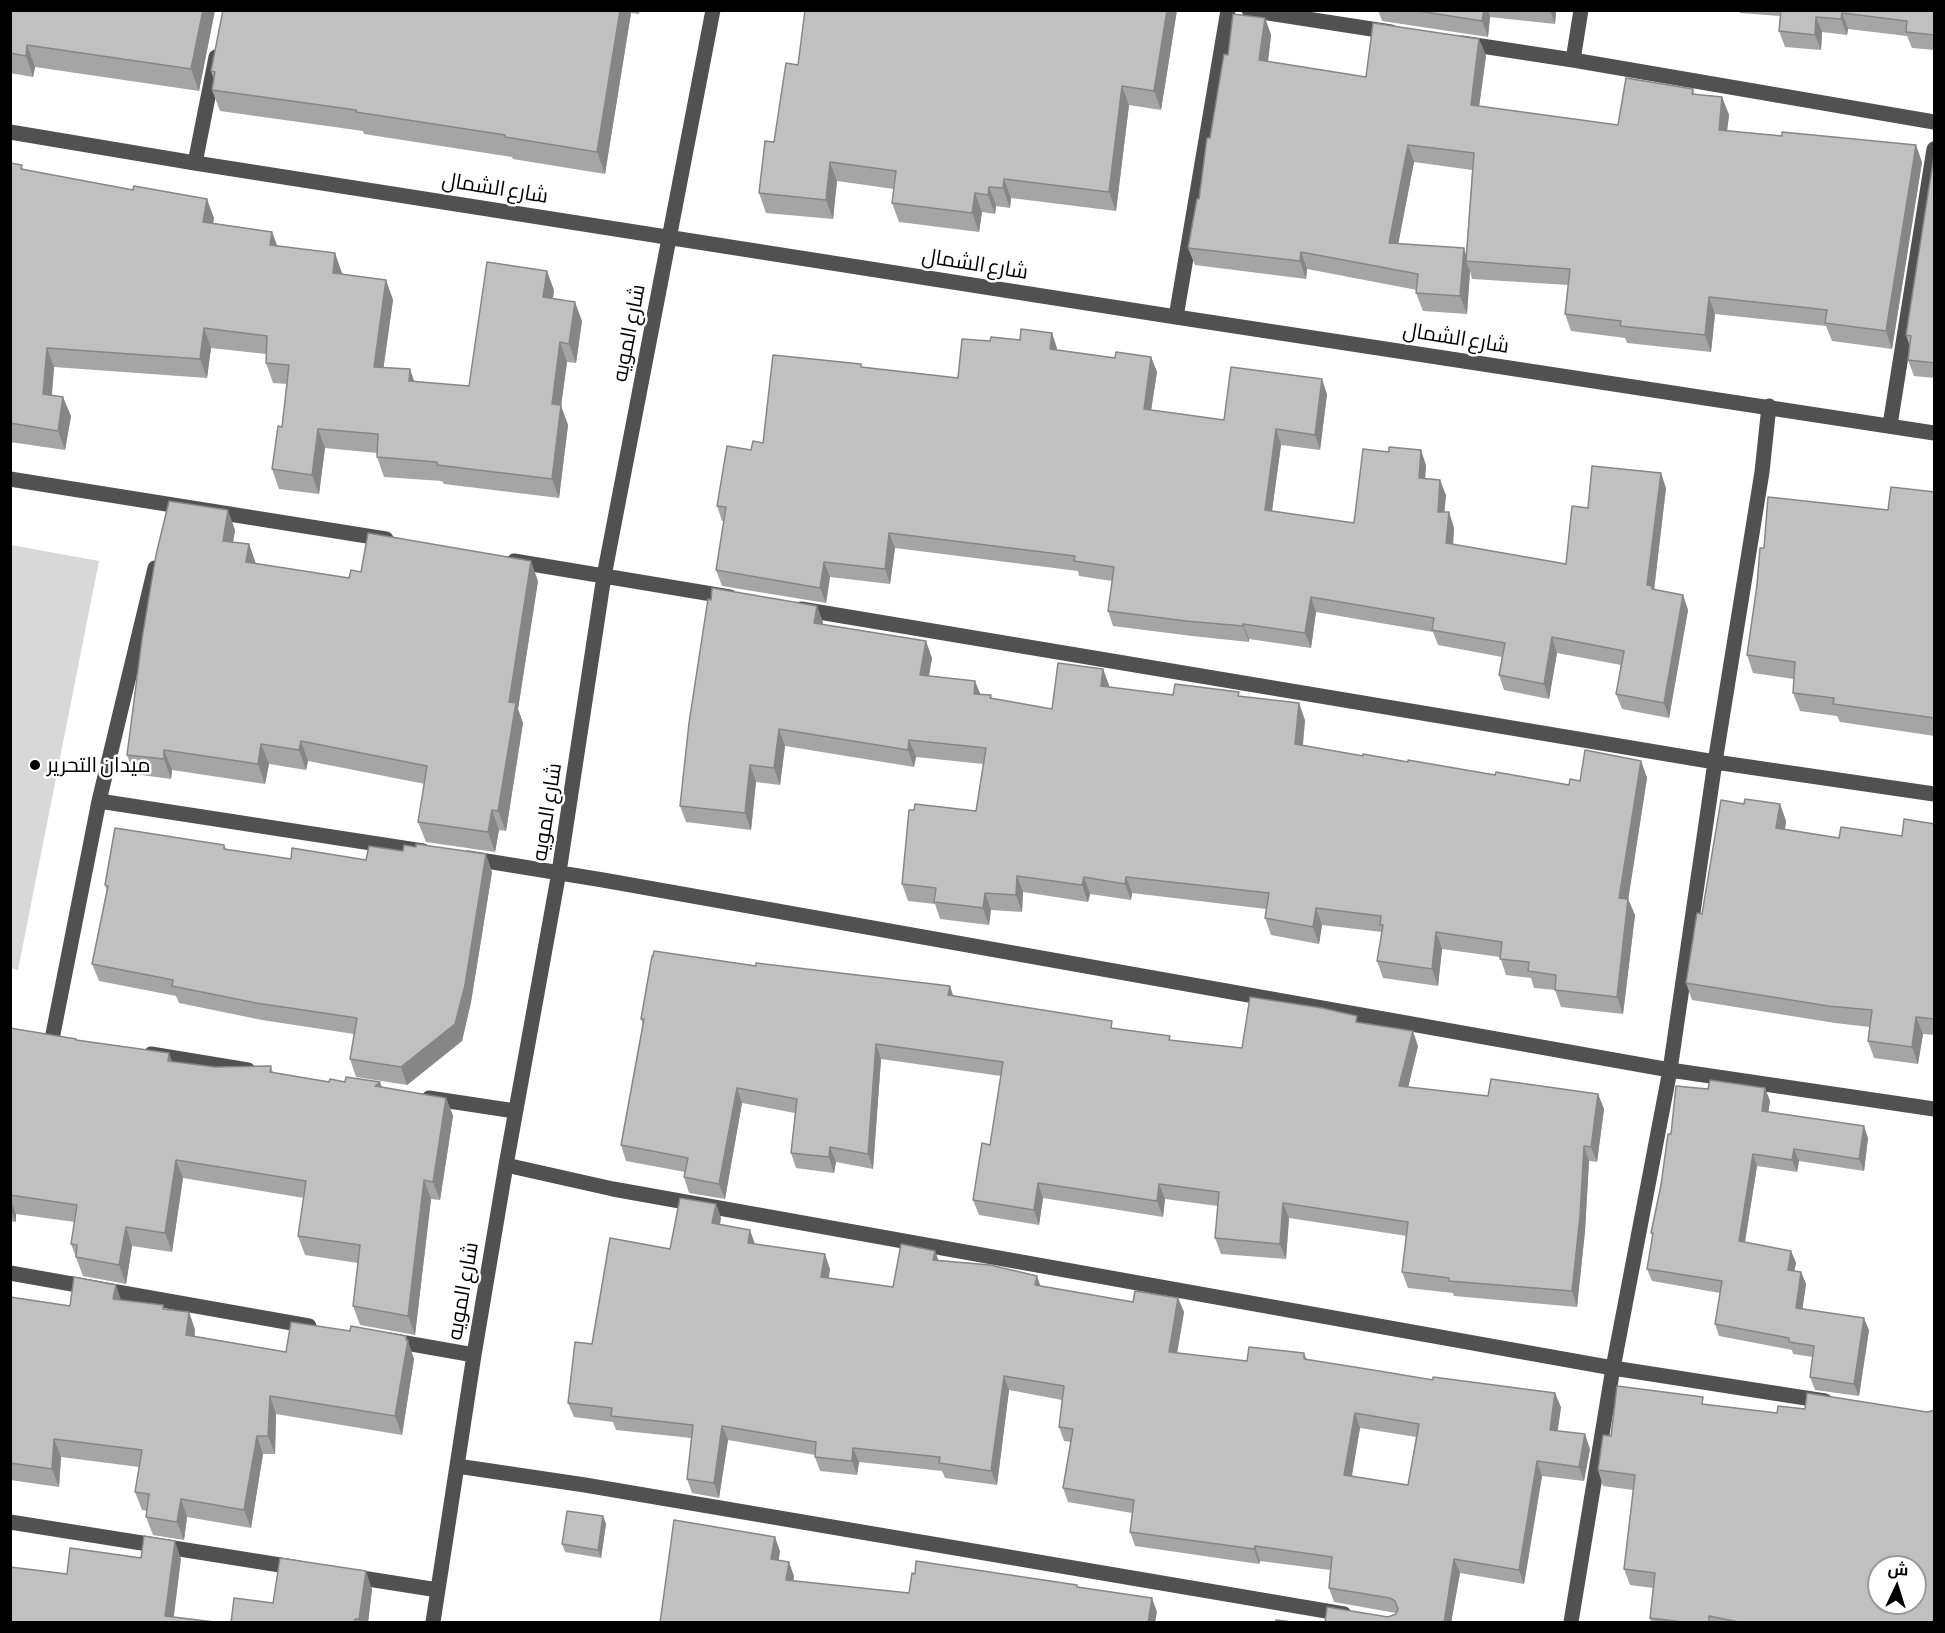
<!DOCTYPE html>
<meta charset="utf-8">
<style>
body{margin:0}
#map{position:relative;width:1945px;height:1633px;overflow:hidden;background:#fff;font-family:"Asap Condensed",Cairo,sans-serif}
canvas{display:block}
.frame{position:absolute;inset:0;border:12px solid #000;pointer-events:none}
.north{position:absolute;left:1867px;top:1555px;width:60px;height:60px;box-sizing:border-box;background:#fff;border:2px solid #999;border-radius:50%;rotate:4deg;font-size:16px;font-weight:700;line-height:24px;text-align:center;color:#000}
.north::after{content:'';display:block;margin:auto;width:21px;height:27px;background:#000;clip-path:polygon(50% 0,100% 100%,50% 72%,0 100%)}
</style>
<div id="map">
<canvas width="1945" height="1633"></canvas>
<div class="frame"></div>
<div class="north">ش</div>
</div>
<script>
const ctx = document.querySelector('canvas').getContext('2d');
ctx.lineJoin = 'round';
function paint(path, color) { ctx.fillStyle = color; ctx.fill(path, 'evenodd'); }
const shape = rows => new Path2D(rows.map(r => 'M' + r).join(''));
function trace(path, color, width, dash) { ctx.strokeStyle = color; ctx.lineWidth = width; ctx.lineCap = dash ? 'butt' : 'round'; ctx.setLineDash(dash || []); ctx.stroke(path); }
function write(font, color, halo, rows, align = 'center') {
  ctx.font = font + ' "Asap Condensed",Cairo,sans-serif'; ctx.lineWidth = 5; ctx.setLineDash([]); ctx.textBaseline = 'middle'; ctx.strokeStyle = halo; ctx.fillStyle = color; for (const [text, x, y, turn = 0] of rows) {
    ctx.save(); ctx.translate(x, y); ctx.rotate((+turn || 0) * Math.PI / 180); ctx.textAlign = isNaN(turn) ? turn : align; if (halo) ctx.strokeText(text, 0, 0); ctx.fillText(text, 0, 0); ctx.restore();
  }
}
paint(shape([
 [11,545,99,561,18,970,10,968]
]), '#d8d8d8');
trace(shape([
 [1249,10,1391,32],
 [1462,43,1573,60,1934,122],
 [1573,60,1581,10],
 [10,132,195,163,1176,317,1934,433],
 [195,163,216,57],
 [1176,317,1228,10],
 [1890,425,1934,149],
 [10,479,386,539],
 [514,561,730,597],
 [801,609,1715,762,1934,794],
 [99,801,423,851],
 [468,858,603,880,1670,1070,1934,1109],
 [52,1039,99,801,155,568],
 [151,1054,248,1070],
 [429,1098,515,1111],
 [506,1165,613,1189,1613,1368,1825,1401],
 [10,1273,309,1326],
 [389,1340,474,1355],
 [457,1466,585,1485,1344,1614],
 [10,1522,299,1568],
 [349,1576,438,1590],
 [433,1622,474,1355,506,1165,559,872,604,576,713,10],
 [1571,1622,1613,1368,1670,1070,1715,762,1762,472,1769,406]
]), '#515151', 15);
paint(shape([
 [10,10,215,10,199,91,35,67,33,77,10,73],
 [223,10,640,10,639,14,631,13,605,174,513,159,512,157,364,134,363,131,220,111,212,90,214,80,211,71],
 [1177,10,1161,110,1129,105,1116,211,1011,198,1010,208,996,206,995,214,982,212,979,232,899,222,892,203,894,189,837,181,833,219,766,213,759,193,798,65],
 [1378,10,1556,10,1555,24,1490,17,1488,37,1382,21],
 [1739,10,1935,10,1935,50,1912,48,1907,36,1848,29,1847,35,1822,32,1821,50,1785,47,1779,31,1780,16,1740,13],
 [1265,18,1271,35,1268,62,1366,77,1479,39,1486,56,1479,106,1618,125,1693,89,1695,95,1722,97,1729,115,1727,131,1922,162,1892,349,1832,341,1826,326,1715,314,1711,352,1627,343,1625,338,1571,331,1565,314,1568,285,1472,279,1470,271,1467,314,1423,311,1416,293,1417,290,1307,269,1306,279,1195,265,1188,248,1199,199,1210,138,1228,55],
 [1414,162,1472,170,1466,256,1398,244],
 [1935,149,1935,378,1914,376,1908,360,1910,347,1906,335],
 [10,163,24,169,214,218,213,223,272,232,277,245,342,273,342,274,386,280,393,300,383,368,415,382,469,386,554,290,553,299,582,321,576,363,567,362,561,406,568,425,559,498,444,484,442,481,384,477,377,457,377,453,325,448,319,494,279,489,272,469,282,427,287,384,273,383,266,363,266,354,211,348,207,378,54,367,52,395,71,416,65,450,10,442],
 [1057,348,1057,350,1115,358,1151,357,1157,372,1151,410,1224,420,1327,394,1320,450,1281,445,1272,511,1354,523,1426,465,1425,479,1446,495,1444,512,1449,512,1454,528,1453,545,1566,564,1588,508,1666,488,1654,590,1683,595,1688,610,1669,718,1622,709,1616,694,1621,665,1557,653,1549,699,1504,690,1499,675,1502,657,1438,645,1433,632,1316,612,1311,648,1249,639,1249,642,1192,636,1113,626,1108,611,1112,581,1079,576,1078,571,895,548,890,584,830,577,826,603,722,586,716,570,724,521,722,521,717,506,751,450,763,443,862,367,958,378],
 [1935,492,1935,736,1840,722,1837,716,1800,711,1793,693,1794,679,1753,673,1747,655,1764,548,1888,510],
 [235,530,233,542,249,544,256,564,349,578,361,572,538,581,518,709,523,723,506,831,499,830,495,852,426,842,418,822,425,784,308,761,306,770,269,764,265,784,172,770,171,779,134,774,127,755],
 [817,606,823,624,932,658,929,676,980,694,991,695,992,699,1052,709,1103,669,1109,687,1173,695,1241,696,1305,720,1303,746,1363,756,1408,762,1495,775,1569,785,1641,761,1647,778,1628,899,1635,915,1623,1014,1561,1007,1555,990,1534,988,1531,978,1506,975,1500,957,1442,949,1438,986,1383,978,1377,961,1382,932,1322,925,1319,944,1271,935,1265,918,1266,909,1132,893,1131,900,1090,894,1088,902,1023,892,1022,912,991,910,989,925,940,919,935,904,908,901,902,884,976,811,983,764,916,757,914,767,785,746,780,785,756,782,751,830,686,822,680,806],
 [1744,804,1780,804,1786,821,1785,829,1839,838,1902,836,1935,824,1935,1035,1923,1034,1918,1064,1874,1058,1868,1041,1870,1027,1835,1023,1692,1000,1686,983,1702,914],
 [224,845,226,849,291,859,366,860,492,872,471,1002,462,1041,407,1085,356,1077,350,1059,354,1034,262,1020,179,1003,176,996,99,981,92,964,107,890,105,885],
 [953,996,1171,1040,1242,1048,1359,1023,1418,1046,1408,1087,1488,1096,1598,1094,1604,1109,1597,1162,1589,1161,1585,1231,1577,1307,1454,1296,1453,1293,1408,1288,1402,1272,1407,1236,1289,1218,1286,1259,1221,1254,1215,1238,1218,1206,1165,1199,1163,1217,1043,1198,1039,1225,979,1215,973,1200,990,1145,1001,1076,881,1059,873,1169,836,1162,834,1173,796,1168,791,1153,795,1113,742,1103,725,1199,689,1193,684,1177,685,1172,626,1161,621,1145,643,1025,641,1019],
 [10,1028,77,1041,169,1053,172,1062,215,1067,271,1066,273,1073,329,1082,382,1087,446,1098,453,1116,440,1200,431,1199,415,1335,360,1325,353,1306,358,1263,305,1255,298,1236,304,1198,183,1178,172,1252,132,1246,126,1284,83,1276,71,1244,75,1222,16,1214,16,1222,10,1221],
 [1765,1088,1770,1101,1768,1112,1868,1138,1864,1171,1799,1161,1797,1172,1757,1166,1745,1242,1791,1251,1796,1263,1794,1271,1801,1272,1806,1284,1802,1308,1869,1330,1859,1396,1815,1390,1810,1377,1813,1357,1793,1354,1792,1350,1719,1336,1715,1324,1720,1293,1652,1281,1647,1269,1653,1237,1651,1233,1708,1089],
 [716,1204,721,1218,720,1224,755,1244,830,1269,829,1278,893,1287,935,1251,938,1260,1041,1287,1133,1302,1178,1298,1184,1312,1177,1353,1247,1361,1304,1353,1307,1359,1561,1407,1557,1431,1590,1449,1584,1481,1542,1476,1524,1584,1460,1573,1451,1623,1325,1623,1388,1617,1396,1614,1396,1613,1334,1602,1329,1588,1330,1570,1260,1561,1259,1564,1135,1546,1130,1532,1132,1513,1068,1502,1063,1488,1071,1442,1064,1441,1059,1427,1062,1400,1009,1390,997,1485,945,1478,942,1471,859,1462,857,1475,820,1471,815,1457,815,1455,728,1440,719,1498,692,1493,687,1479,691,1438,616,1430,613,1422,574,1417,568,1403,592,1344,670,1249],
 [1360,1428,1416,1437,1408,1485,1352,1477],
 [10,1297,70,1306,121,1300,163,1305,165,1309,189,1312,195,1330,195,1336,286,1352,350,1331,406,1336,414,1359,402,1435,276,1414,275,1454,263,1454,251,1528,187,1517,184,1540,153,1535,146,1517,147,1511,142,1510,135,1492,139,1467,61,1457,59,1487,10,1480],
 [1705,1404,1935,1623,1651,1623,1650,1618,1653,1588,1630,1585,1624,1569,1633,1490,1603,1486,1598,1470],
 [603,1516,606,1524,601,1558,565,1552,562,1544],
 [372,1589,368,1623,231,1623,273,1603]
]), '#a5a5a5');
paint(shape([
 [203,10,215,10,199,91,191,69],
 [620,10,630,10,631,13,605,174,597,152],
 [1167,10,1177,10,1161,110,1154,91],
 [1484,10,1488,10,1490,17,1488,37,1482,21],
 [1550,10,1556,10,1555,24],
 [1842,13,1848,29,1847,35,1841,19],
 [1816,17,1822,32,1821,50,1815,35],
 [1265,18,1271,35,1266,78,1259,60],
 [1479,39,1486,56,1477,122,1471,105],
 [27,45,35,67,33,77,26,56],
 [1122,86,1129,105,1116,211,1109,192],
 [1722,97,1729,115,1725,147,1719,130],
 [1408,145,1414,162,1395,261,1389,243],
 [1916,145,1922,162,1892,349,1886,331],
 [830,162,837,181,833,219,826,200],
 [1004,179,1011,198,1010,208,1003,188],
 [989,187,996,206,995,214,988,195],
 [975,193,982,212,979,232,972,213],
 [207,199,214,218,210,241,203,222],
 [272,232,279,251,270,245],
 [1464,248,1468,261,1466,261,1470,271,1467,314,1460,296],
 [1301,252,1307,269,1306,279,1300,261],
 [335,253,342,273,340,292,333,273],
 [547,271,554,290,550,316,543,297],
 [386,280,393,300,381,386,374,367],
 [1709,297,1715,314,1711,352,1705,335],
 [575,302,582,321,576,363,569,344],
 [204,328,211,348,207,378,200,359],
 [1052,333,1057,348,1055,365,1050,349],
 [560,342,567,362,561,406,568,425,559,498,552,479,552,404],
 [47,348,54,367,50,414,43,394],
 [1151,357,1157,372,1149,424,1144,409],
 [410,369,417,389,409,381],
 [1322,379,1327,394,1320,450,1315,435],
 [63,397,71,416,65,450,58,431],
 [318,429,325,448,319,494,312,475],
 [1276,429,1281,445,1270,525,1265,510],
 [1421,450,1426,465,1424,493,1419,478],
 [1661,473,1666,488,1654,590,1658,601,1647,585],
 [1440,480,1446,495,1443,527,1438,512],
 [228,510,235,530,230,560,223,541],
 [1449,512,1454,528,1452,559,1446,543],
 [889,533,895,548,890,584,885,569],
 [249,544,256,564,246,562],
 [531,561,538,581,518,709,523,723,506,831,498,811,509,702],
 [824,562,830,577,826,603,820,588],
 [1683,595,1688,610,1669,718,1664,703],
 [1311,597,1316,612,1311,648,1305,633],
 [817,606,823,622,820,639,814,623],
 [1243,624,1249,639,1249,642,1243,626],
 [1552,637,1557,653,1549,699,1544,684],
 [926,641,932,658,926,692,920,675],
 [1103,669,1109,685,1107,703,1101,686],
 [975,681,982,698,974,694],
 [1299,703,1305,720,1301,761,1295,744],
 [779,729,785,746,780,785,774,768],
 [909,740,916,757,914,767,908,750],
 [301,741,308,761,306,770,299,750],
 [261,744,269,764,265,784,258,764],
 [164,750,172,770,171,779,164,759],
 [1641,761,1647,778,1626,914,1619,898],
 [750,765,756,782,751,830,745,813],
 [1780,804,1786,821,1783,845,1776,828],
 [492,810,499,830,495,852,488,832],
 [486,854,492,872,471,1002,462,1041,407,1085,401,1067],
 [1017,876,1023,892,1022,912,1016,895],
 [1084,877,1090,894,1088,902,1082,885],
 [1126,877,1132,893,1131,900,1125,884],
 [985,893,991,910,989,925,983,908],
 [1628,899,1635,915,1623,1014,1617,997],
 [1316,908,1322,925,1319,944,1313,927],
 [1436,932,1442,949,1438,986,1432,969],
 [950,986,955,1001,948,995],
 [1916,1017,1923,1034,1918,1064,1912,1047],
 [1413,1031,1418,1046,1405,1101,1399,1086],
 [876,1044,881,1059,873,1169,868,1154],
 [169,1053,176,1072,168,1061],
 [380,1082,387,1101,375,1086],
 [737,1088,742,1103,725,1199,719,1184],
 [1765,1088,1770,1101,1767,1123,1762,1111],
 [1598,1094,1604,1109,1597,1162,1591,1147],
 [446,1098,453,1116,440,1200,433,1182],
 [1864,1126,1868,1138,1864,1171,1859,1159],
 [1584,1146,1589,1161,1585,1231,1577,1307,1572,1291],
 [830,1147,836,1162,834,1173,829,1157],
 [1794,1149,1799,1161,1797,1172,1792,1160],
 [1753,1154,1757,1166,1743,1254,1739,1241],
 [176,1160,183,1178,172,1252,165,1233],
 [424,1180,431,1199,415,1335,408,1316],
 [1038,1183,1043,1198,1039,1225,1034,1210],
 [1159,1184,1165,1199,1163,1217,1157,1201],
 [10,1198,16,1214,16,1222,10,1208],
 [1283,1203,1289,1218,1286,1259,1280,1244],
 [716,1204,721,1218,717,1237,712,1223],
 [126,1227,132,1246,126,1284,119,1265],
 [750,1230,755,1244,748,1243],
 [935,1251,940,1265,933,1260],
 [1791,1251,1796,1263,1792,1282,1788,1270],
 [825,1254,830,1269,826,1291,821,1277],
 [1801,1272,1806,1284,1801,1320,1796,1308],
 [1037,1276,1042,1290,1035,1285],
 [116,1285,122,1303,113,1299],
 [1178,1298,1184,1312,1175,1366,1169,1352],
 [189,1312,195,1330,192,1353,186,1335],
 [1864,1318,1869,1330,1859,1396,1854,1384],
 [406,1336,414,1359,402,1435,395,1416],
 [1004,1376,1009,1390,997,1485,991,1471],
 [1555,1393,1561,1407,1556,1444,1550,1430],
 [270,1396,276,1414,275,1454,268,1436],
 [1355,1413,1360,1428,1349,1490,1344,1475],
 [722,1426,728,1440,719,1498,714,1483],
 [1585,1434,1590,1449,1584,1481,1579,1467],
 [257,1436,263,1454,251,1528,244,1510],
 [54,1439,61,1457,59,1487,52,1469],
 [853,1448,859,1462,857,1475,852,1461],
 [1537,1461,1542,1476,1524,1584,1519,1570],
 [181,1499,187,1517,184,1540,177,1522],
 [603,1516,606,1524,601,1558,598,1550],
 [775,1537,780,1551,777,1574,771,1559],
 [175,1541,181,1559,173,1623,165,1616],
 [1255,1546,1260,1561,1259,1564,1254,1549],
 [1454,1559,1460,1573,1451,1623,1444,1623],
 [789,1562,794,1576,792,1594,786,1580],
 [366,1571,372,1589,368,1623,360,1623,359,1619],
 [1152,1598,1157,1612,1155,1623,1148,1623]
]), '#868686');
const building = shape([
 [10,10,203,10,191,69,27,45,26,56,10,53,10,10],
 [223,10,620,10,597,152,505,137,505,135,356,112,356,110,212,90,215,72,211,71,223,10],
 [805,10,934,11,1167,10,1154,91,1122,86,1109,192,1004,179,1003,188,989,187,988,195,975,193,972,213,892,203,896,171,830,162,826,200,759,193,765,141,774,142,786,63,798,65,805,10],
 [1412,10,1484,10,1482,21,1412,10],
 [1781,10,1935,10,1935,35,1906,32,1907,21,1842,13,1841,19,1816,17,1815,35,1779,31,1781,10],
 [1233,14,1265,18,1259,60,1366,77,1373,23,1479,39,1471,105,1618,125,1626,78,1693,89,1692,94,1722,97,1719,130,1782,136,1782,132,1916,145,1886,331,1825,323,1827,310,1709,297,1705,335,1620,326,1621,321,1565,314,1570,269,1466,261,1474,153,1408,145,1389,243,1464,248,1460,296,1416,293,1418,274,1301,252,1300,261,1188,248,1197,199,1199,199,1207,138,1210,138,1224,54,1228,55,1233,14],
 [1935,149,1935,363,1908,360,1911,336,1906,335,1935,149],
 [10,163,22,165,21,169,133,190,134,186,207,199,203,222,272,232,270,245,335,253,333,273,386,280,374,367,410,369,409,381,469,386,487,262,547,271,543,297,575,302,569,344,560,342,552,404,561,405,552,479,437,465,437,462,377,457,378,434,318,429,312,475,272,469,278,426,282,427,289,365,266,363,267,336,204,328,200,359,47,348,43,394,63,397,58,431,10,423,10,163],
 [1021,329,1052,333,1050,349,1115,358,1116,352,1151,357,1144,409,1224,420,1231,367,1322,379,1315,435,1276,429,1265,510,1354,523,1363,449,1389,452,1389,447,1421,450,1419,478,1440,480,1438,512,1449,512,1446,543,1566,564,1572,506,1588,508,1592,466,1661,473,1647,585,1652,586,1652,589,1683,595,1664,703,1616,694,1624,651,1552,637,1544,684,1499,675,1505,643,1432,630,1434,618,1311,597,1305,633,1243,624,1243,626,1186,621,1108,611,1114,567,1074,561,1075,556,889,533,885,569,824,562,820,588,716,570,726,507,717,506,727,446,751,450,753,441,763,443,773,355,861,364,861,367,958,378,962,339,990,341,991,337,1020,340,1021,329],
 [1891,487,1935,492,1935,718,1833,704,1834,698,1793,693,1795,662,1747,655,1757,585,1760,548,1764,548,1768,497,1888,510,1891,487],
 [169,501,228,510,223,541,249,544,246,562,349,578,351,570,361,572,368,533,531,561,509,702,516,703,498,811,492,810,488,832,418,822,427,766,301,741,299,750,261,744,258,764,164,750,164,759,127,755,142,639,156,555,169,501],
 [712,588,817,606,814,623,926,641,920,675,975,681,974,694,991,695,990,698,1052,709,1058,663,1103,669,1101,686,1173,695,1175,684,1239,692,1238,696,1299,703,1295,744,1363,756,1363,754,1408,762,1408,760,1495,775,1496,772,1569,785,1570,779,1580,781,1585,750,1641,761,1619,898,1628,899,1617,997,1555,990,1556,975,1528,971,1529,962,1500,959,1502,942,1436,932,1432,969,1377,961,1383,925,1380,925,1381,916,1316,908,1313,927,1265,918,1269,893,1126,877,1125,884,1084,877,1082,885,1017,876,1016,895,985,893,983,908,934,902,936,888,902,884,909,810,914,810,915,804,976,811,986,748,909,740,908,750,779,729,774,768,750,765,745,813,680,806,689,723,708,599,711,600,712,588],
 [1745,799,1780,804,1776,828,1839,838,1841,827,1902,836,1904,819,1935,824,1935,1019,1916,1017,1912,1047,1868,1041,1872,1010,1828,1006,1686,983,1697,913,1702,914,1721,800,1744,804,1745,799],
 [115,828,224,845,224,849,291,859,292,848,366,860,369,846,403,851,404,845,416,847,416,844,486,854,465,985,455,1024,401,1067,350,1059,357,1018,256,1003,172,986,173,980,92,964,108,886,105,885,115,828],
 [654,951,756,966,756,963,950,986,948,995,1112,1021,1111,1028,1170,1036,1169,1040,1242,1048,1250,997,1322,1008,1357,1016,1356,1022,1413,1031,1399,1086,1488,1096,1491,1079,1598,1094,1591,1147,1584,1146,1580,1216,1572,1291,1449,1281,1449,1278,1402,1272,1408,1222,1283,1203,1280,1244,1215,1238,1219,1192,1159,1184,1157,1201,1038,1183,1034,1210,973,1200,982,1143,990,1145,1003,1062,876,1044,868,1154,830,1147,829,1157,791,1153,797,1099,737,1088,719,1184,684,1177,688,1158,621,1145,644,1019,641,1019,652,956,653,956,654,951],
 [10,1028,76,1039,76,1040,169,1053,168,1061,215,1067,271,1066,270,1072,329,1082,330,1079,345,1082,346,1077,380,1082,375,1086,446,1098,433,1182,424,1180,408,1316,353,1306,360,1245,298,1236,306,1181,176,1160,165,1233,126,1227,119,1265,76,1257,77,1245,71,1244,77,1205,10,1195,10,1028],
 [1710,1080,1765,1088,1762,1111,1864,1126,1859,1159,1794,1149,1792,1160,1753,1154,1739,1241,1791,1251,1788,1270,1801,1272,1796,1308,1864,1318,1854,1384,1810,1377,1814,1346,1789,1342,1789,1338,1715,1324,1722,1281,1647,1269,1653,1233,1651,1233,1661,1185,1668,1134,1671,1134,1676,1086,1708,1089,1710,1080],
 [680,1198,716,1204,712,1223,750,1230,748,1243,825,1254,821,1277,893,1287,901,1244,935,1251,933,1260,990,1265,1037,1276,1035,1285,1133,1302,1135,1291,1178,1298,1169,1352,1247,1361,1249,1347,1304,1353,1304,1359,1373,1370,1433,1380,1433,1377,1555,1393,1550,1430,1585,1434,1579,1467,1537,1461,1519,1570,1454,1559,1444,1623,1325,1623,1327,1607,1388,1617,1396,1614,1398,1609,1395,1601,1390,1598,1329,1588,1332,1557,1255,1546,1254,1549,1130,1532,1134,1500,1063,1488,1073,1429,1059,1427,1064,1386,1004,1376,991,1471,939,1463,940,1457,853,1448,852,1461,815,1457,816,1442,722,1426,714,1483,687,1479,693,1425,611,1416,612,1408,568,1403,575,1342,592,1344,610,1238,670,1249,680,1198],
 [1355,1413,1419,1424,1408,1485,1344,1475,1355,1413],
 [74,1277,116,1285,113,1299,163,1305,163,1309,189,1312,186,1335,286,1352,291,1322,350,1331,351,1326,406,1336,406,1340,408,1340,395,1416,270,1396,268,1436,257,1436,244,1510,181,1499,177,1522,146,1517,149,1494,135,1492,142,1450,54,1439,52,1469,10,1463,10,1297,70,1306,74,1277],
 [1617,1386,1703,1397,1702,1404,1777,1413,1778,1406,1805,1409,1807,1393,1927,1412,1932,1411,1935,1409,1935,1623,1744,1623,1709,1616,1709,1623,1691,1623,1650,1618,1655,1573,1624,1569,1635,1475,1598,1470,1603,1435,1611,1436,1617,1386],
 [1879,1567,1915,1567,1915,1603,1879,1603,1879,1567],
 [567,1511,603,1516,598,1550,562,1544,567,1511],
 [674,1520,775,1537,771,1559,789,1562,786,1580,909,1593,912,1573,915,1574,916,1561,1077,1585,1077,1587,1152,1598,1148,1623,660,1623,674,1520],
 [144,1536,175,1541,165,1616,223,1623,10,1623,10,1567,67,1574,70,1548,141,1558,144,1536],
 [280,1558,366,1571,359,1619,355,1619,354,1623,231,1623,234,1598,273,1603,280,1558],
 [1276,1620,1300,1623,1276,1623,1276,1620]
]);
paint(building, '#c0c0c0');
trace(building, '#868686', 1.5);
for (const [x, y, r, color] of [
 [35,765,6,"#000"]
]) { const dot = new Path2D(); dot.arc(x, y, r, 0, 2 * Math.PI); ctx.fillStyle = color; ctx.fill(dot); trace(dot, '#fff', 2); }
write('21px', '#000', '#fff', [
 ["شارع الشمال",495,188,9],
 ["شارع الشمال",975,264,9],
 ["شارع المويه",629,333,-79],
 ["شارع الشمال",1456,338,9],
 ["شارع المويه",547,812,-81],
 ["شارع المويه",463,1291,-80]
]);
write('21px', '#000', '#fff', [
 ["ميدان التحرير",47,765]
], 'left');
</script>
